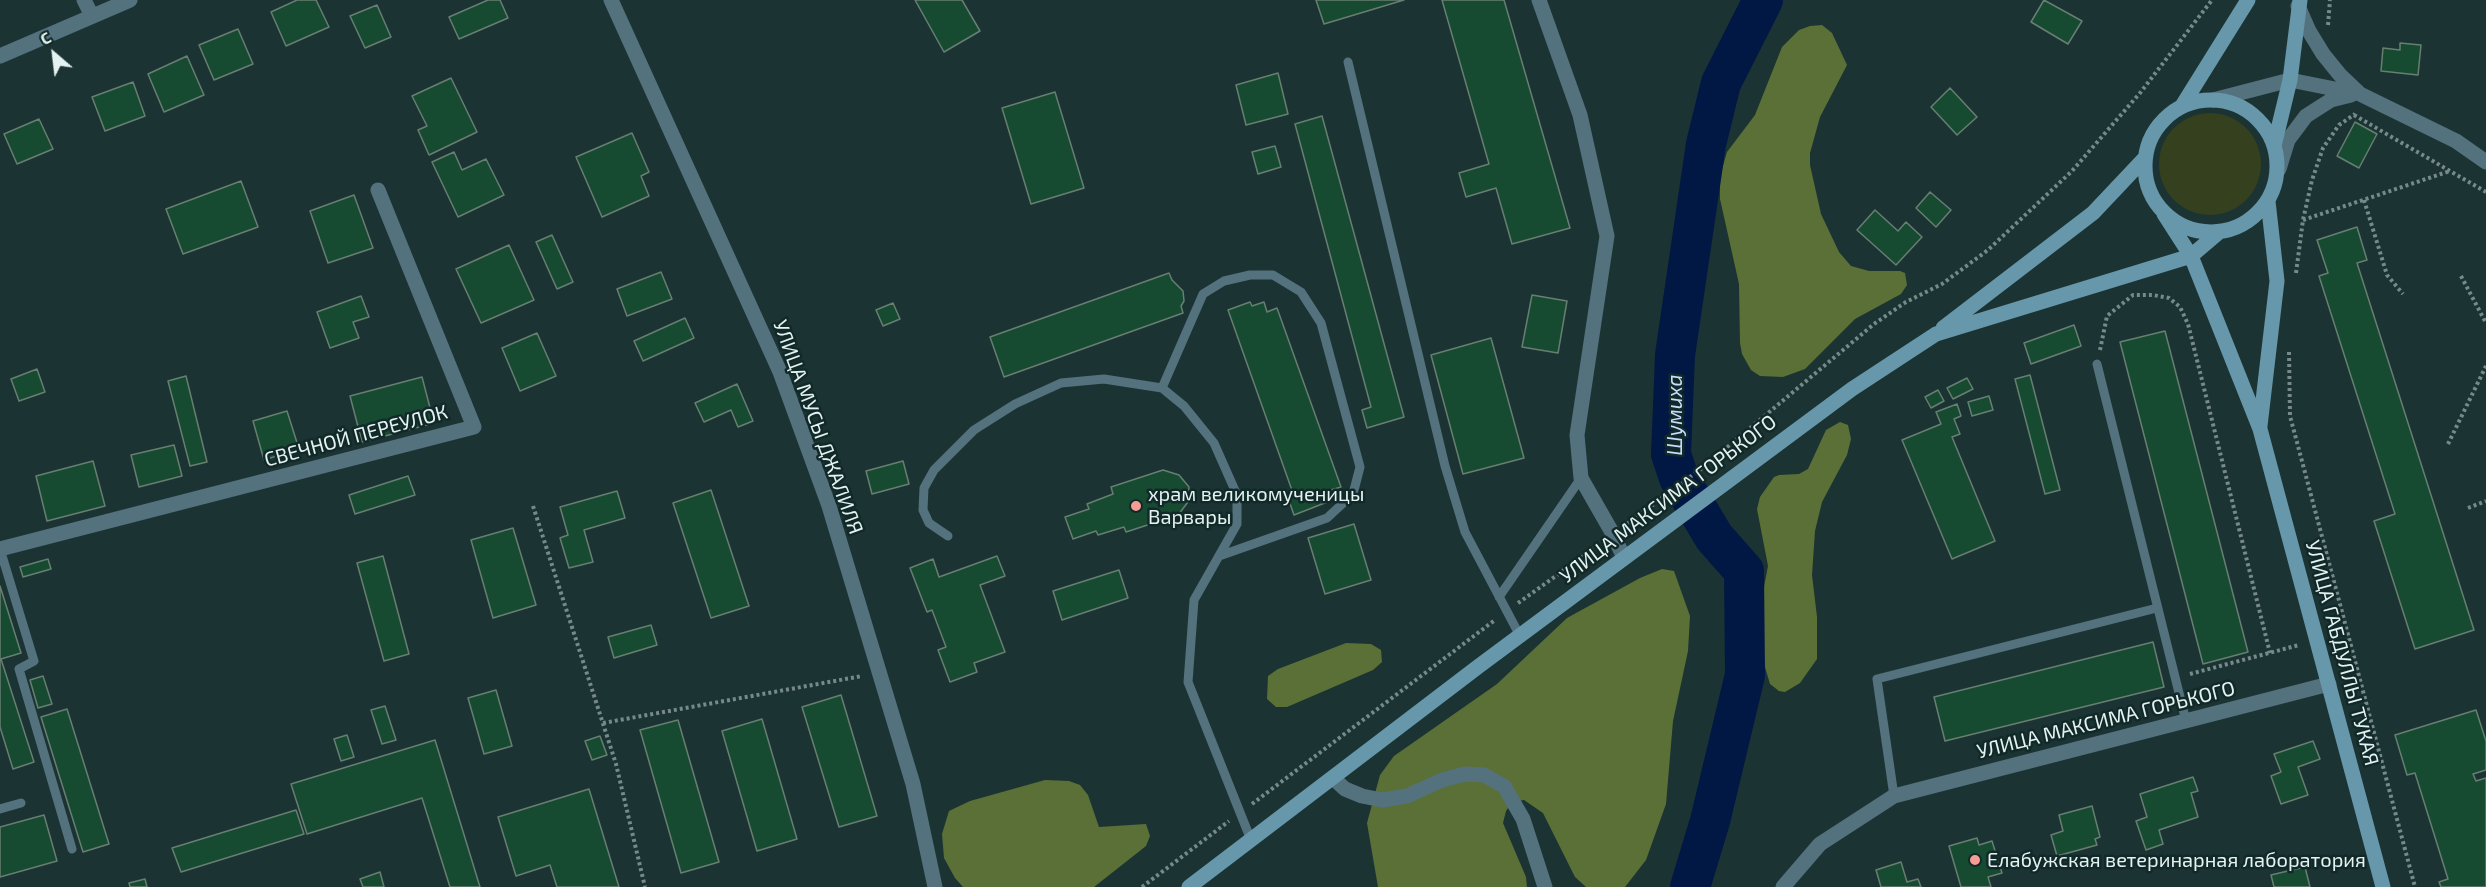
<!DOCTYPE html>
<meta charset="utf-8">
<style>
body{margin:0}
#map{position:relative;width:2486px;height:887px;overflow:hidden;background:#1b3433;font-family:"Exo 2",sans-serif}
canvas{display:block}
.north{position:absolute;left:24px;top:24px;width:60px;height:60px;-webkit-text-stroke:4px #112a29;paint-order:stroke;rotate:332deg;font-size:16px;font-weight:700;line-height:24px;text-align:center;color:#e4f2f1}
.north::after{content:'';display:block;margin:auto;width:21px;height:27px;background:#e4f2f1;clip-path:polygon(50% 0,100% 100%,50% 72%,0 100%)}
</style>
<div id="map">
<canvas width="2486" height="887"></canvas>
<div class="north">С</div>
</div>
<script>
const ctx = document.querySelector('canvas').getContext('2d');
ctx.lineJoin = 'round';
function paint(path, color) { ctx.fillStyle = color; ctx.fill(path, 'evenodd'); }
const shape = rows => new Path2D(rows.map(r => 'M' + r).join(''));
function trace(path, color, width, dash) { ctx.strokeStyle = color; ctx.lineWidth = width; ctx.lineCap = dash ? 'butt' : 'round'; ctx.setLineDash(dash || []); ctx.stroke(path); }
function write(font, color, halo, rows, align = 'center') {
  ctx.font = font + ' "Exo 2",sans-serif'; ctx.lineWidth = 5; ctx.setLineDash([]); ctx.textBaseline = 'middle'; ctx.strokeStyle = halo; ctx.fillStyle = color; for (const [text, x, y, turn = 0] of rows) {
    ctx.save(); ctx.translate(x, y); ctx.rotate((+turn || 0) * Math.PI / 180); ctx.textAlign = isNaN(turn) ? turn : align; if (halo) ctx.strokeText(text, 0, 0); ctx.fillText(text, 0, 0); ctx.restore();
  }
}
paint(shape([
 '2159 164a51 51 0 1 1 102 0a51 51 0 1 1-102 0Z'
]), '#34401e');
paint(shape([
 [1822,25,1832,33,1847,65,1820,117,1810,153,1810,165,1821,214,1839,252,1851,266,1869,271,1900,271,1905,273,1907,285,1901,294,1855,319,1805,369,1783,377,1760,376,1751,370,1742,354,1740,343,1739,284,1720,199,1720,176,1727,152,1755,115,1782,47,1799,30,1810,26],
 [1840,422,1848,425,1851,439,1847,455,1822,502,1815,531,1812,575,1817,617,1817,659,1800,683,1785,692,1779,691,1770,684,1765,667,1760,608,1768,566,1757,509,1760,497,1774,477,1779,475,1799,474,1808,469,1826,430],
 [1662,569,1674,571,1690,616,1688,651,1673,721,1666,804,1646,860,1625,887,1586,887,1575,877,1543,813,1524,800,1512,802,1506,811,1503,823,1526,877,1527,887,1378,887,1367,823,1380,775,1394,756,1497,684,1567,618,1640,578],
 [1346,643,1371,644,1381,650,1382,662,1373,670,1287,707,1276,707,1267,699,1268,676,1278,669],
 [1045,780,1069,781,1080,785,1088,795,1099,827,1146,824,1150,836,1146,846,1094,887,963,887,955,878,944,858,942,834,949,811,970,801]
]), '#5b7036');
trace(shape([
 [1690,887,1710,821,1745,675,1744,571,1714,537,1679,478,1671,454,1675,355,1706,144,1721,83,1763,0]
]), '#021844', 40);
const building = shape([
 [297,0,316,0,329,27,286,46,271,12,297,0],
 [488,0,500,0,508,18,459,39,449,17,488,0],
 [915,0,962,0,980,31,944,52,915,0],
 [1316,0,1404,0,1324,24,1316,0],
 [1442,0,1504,0,1570,228,1512,244,1496,188,1466,197,1459,173,1489,164,1442,0],
 [2044,0,2082,21,2068,44,2031,22,2044,0],
 [377,5,391,37,365,48,350,16,377,5],
 [238,29,253,64,214,80,199,45,238,29],
 [2400,43,2421,45,2418,75,2381,71,2383,48,2400,50,2400,43],
 [187,56,204,95,164,112,148,74,187,56],
 [1278,73,1288,114,1246,125,1236,85,1278,73],
 [451,78,477,132,429,155,418,130,427,126,412,96,451,78],
 [133,82,145,116,105,131,92,97,133,82],
 [1950,88,1977,117,1957,135,1931,107,1950,88],
 [1055,92,1084,188,1031,204,1002,108,1055,92],
 [1322,116,1404,417,1367,428,1362,410,1371,407,1295,124,1322,116],
 [39,119,53,149,17,164,4,134,39,119],
 [2355,122,2377,134,2359,168,2337,156,2355,122],
 [632,133,649,172,641,176,649,196,602,217,576,157,632,133],
 [1275,146,1281,167,1258,174,1252,152,1275,146],
 [454,152,462,170,486,159,504,195,458,217,432,162,454,152],
 [241,181,258,227,183,254,166,209,241,181],
 [1930,192,1951,210,1936,227,1916,208,1930,192],
 [354,195,373,248,328,263,310,211,354,195],
 [1875,210,1898,231,1906,222,1922,237,1896,265,1857,230,1875,210],
 [2357,227,2367,260,2357,263,2474,630,2415,649,2374,521,2395,514,2319,276,2328,273,2317,240,2357,227],
 [552,235,573,282,557,289,536,242,552,235],
 [509,245,534,300,481,323,456,269,509,245],
 [661,272,672,299,627,316,617,289,661,272],
 [1169,273,1172,280,1183,291,1184,301,1181,306,1183,313,1004,377,990,337,1169,273],
 [1532,295,1567,301,1558,353,1522,347,1532,295],
 [361,296,369,317,353,322,359,338,330,348,317,312,361,296],
 [1250,302,1252,306,1264,302,1267,312,1277,308,1341,487,1331,490,1335,499,1294,515,1288,498,1294,496,1228,310,1250,302],
 [893,303,900,319,883,326,876,310,893,303],
 [685,318,694,338,643,361,634,341,685,318],
 [2074,325,2081,346,2031,364,2024,343,2074,325],
 [2165,331,2248,652,2203,664,2120,342,2165,331],
 [537,333,556,376,520,391,502,348,537,333],
 [1491,338,1524,458,1463,474,1431,355,1491,338],
 [37,369,45,392,19,401,11,379,37,369],
 [2030,375,2060,490,2045,494,2015,379,2030,375],
 [186,376,207,462,190,466,168,381,186,376],
 [422,377,434,423,362,442,350,396,422,377],
 [1967,378,1973,389,1953,399,1947,388,1967,378],
 [737,384,753,421,738,427,731,410,704,422,695,403,737,384],
 [1938,390,1944,401,1931,408,1925,397,1938,390],
 [1989,396,1993,410,1972,416,1968,402,1989,396],
 [1957,404,1961,416,1954,419,1960,434,1952,437,1995,541,1952,559,1902,440,1941,424,1936,412,1957,404],
 [287,411,299,449,264,460,253,421,287,411],
 [174,445,182,476,139,487,131,455,174,445],
 [93,461,105,506,47,521,36,476,93,461],
 [903,461,909,484,872,494,866,471,903,461],
 [1163,470,1179,475,1189,487,1188,502,1178,515,1126,532,1124,527,1098,535,1096,531,1073,539,1065,517,1089,509,1087,504,1113,494,1111,487,1163,470],
 [408,476,415,495,355,514,349,495,408,476],
 [711,490,749,606,711,618,673,503,711,490],
 [617,491,625,518,584,530,593,562,569,568,560,538,568,535,560,507,617,491],
 [1354,524,1371,580,1325,594,1308,538,1354,524],
 [513,528,536,605,493,618,471,540,513,528],
 [383,556,409,654,384,661,357,563,383,556],
 [997,556,1005,576,980,585,1005,652,974,663,977,672,950,682,938,650,946,647,932,610,927,612,910,568,933,559,939,577,997,556],
 [48,559,51,569,23,577,20,567,48,559],
 [1119,570,1128,598,1062,620,1053,591,1119,570],
 [0,586,21,653,1,659,34,762,13,769,0,727,0,586],
 [651,625,657,645,614,658,608,637,651,625],
 [2153,642,2164,687,1945,741,1934,697,2153,642],
 [43,676,52,704,38,708,30,680,43,676],
 [496,690,512,746,484,754,468,698,496,690],
 [841,695,877,816,839,827,802,707,841,695],
 [385,706,396,740,382,744,371,710,385,706],
 [67,709,109,844,83,852,41,717,67,709],
 [2476,710,2486,741,2486,770,2473,774,2476,781,2486,778,2486,887,2441,887,2439,882,2448,879,2415,773,2407,775,2395,735,2476,710],
 [762,719,797,839,757,851,722,731,762,719],
 [678,720,719,862,681,873,640,730,678,720],
 [347,735,354,757,341,761,334,739,347,735],
 [600,736,607,755,592,760,585,741,600,736],
 [435,740,480,887,450,887,422,798,307,834,291,784,435,740],
 [2313,741,2320,759,2298,767,2308,795,2281,804,2271,776,2281,772,2274,754,2313,741],
 [2193,777,2198,791,2191,793,2198,817,2159,830,2163,844,2146,850,2136,821,2147,817,2140,794,2193,777],
 [589,789,619,887,557,887,550,865,516,876,498,817,589,789],
 [2092,806,2100,837,2095,839,2097,845,2057,856,2051,835,2063,831,2059,815,2092,806],
 [296,810,304,834,181,872,172,848,296,810],
 [44,815,57,861,0,877,0,827,44,815],
 [1977,838,1979,845,1992,841,2002,873,1988,877,1991,887,1961,887,1949,846,1977,838],
 [1901,862,1907,882,1918,879,1921,887,1881,887,1876,870,1901,862],
 [2305,867,2310,887,2274,887,2271,875,2305,867],
 [380,872,384,887,363,887,360,879,380,872],
 [145,879,147,887,130,887,129,883,145,879]
]);
paint(building, '#164b32');
trace(building, '#697e72', 1.5);
trace(shape([
 [2328,25,2330,0],
 [2354,115,2486,192],
 [2364,200,2387,275,2403,294],
 [2303,220,2450,171],
 [2296,273,2303,220,2312,180,2323,148,2339,125,2355,114],
 [2461,276,2486,323],
 [2100,350,2107,316,2133,295,2153,295,2169,298,2180,307,2188,324,2270,653],
 [2289,352,2290,416,2415,887],
 [2448,444,2486,366],
 [533,506,616,764,645,887],
 [2468,508,2486,501],
 [1627,524,1705,466,1874,324,1906,302,1942,284,1988,250,2072,171,2140,93,2212,0],
 [1518,603,1599,545],
 [2190,674,2299,645],
 [603,723,862,676],
 [1252,804,1495,620],
 [1142,887,1229,821]
]), '#768a89', 4, [3, 3]);
trace(shape([
 [1348,62,1445,466,1465,532,1520,636],
 [2097,364,2186,721],
 [1162,388,1203,294,1224,281,1250,275,1273,275,1301,292,1321,323,1360,467,1353,494,1327,518,1222,555],
 [948,536,929,523,923,510,924,488,934,470,974,430,1015,404,1061,383,1104,379,1162,388,1184,406,1214,443,1237,495,1237,524,1194,600,1188,682,1251,840],
 [0,549,34,661,19,669,72,849],
 [1499,597,1581,478],
 [1894,796,1877,679,2157,608],
 [0,809,21,803]
]), '#54717e', 9);
trace(shape([
 [84,0,92,16],
 [611,0,780,372,829,506,913,784,935,887],
 [1539,0,1580,115,1607,236,1577,435,1581,478,1613,534,1624,558],
 [2298,6,2309,31,2323,54,2340,75,2360,94],
 [0,56,130,0],
 [2213,100,2290,80,2360,94,2456,141,2486,162],
 [2279,169,2288,140,2306,116,2331,100,2351,95],
 [0,549,474,427,378,190],
 [1333,778,1345,789,1362,796,1382,800,1407,796,1442,780,1465,774,1484,775,1504,786,1523,819,1545,887],
 [1783,887,1820,844,1894,796,2329,684]
]), '#54717e', 15);
trace(shape([
 '2145 166a66 66 0 1 1 132 0a66 66 0 1 1-132 0Z',
 [2182,106,2248,0],
 [2274,146,2290,80,2300,0],
 [2164,214,2191,256,2260,429,2383,887],
 [1943,328,2093,213,2144,159],
 [2260,426,2277,281,2268,201],
 [1189,887,1479,666,1852,389,1936,334,2191,256,2218,233]
]), '#6797ab', 15);
for (const [x, y, r, color] of [
 [1136,506,6,"#f59c95"],
 [1975,860,6,"#f59c95"]
]) { const dot = new Path2D(); dot.arc(x, y, r, 0, 2 * Math.PI); ctx.fillStyle = color; ctx.fill(dot); trace(dot, '#112a29', 2); }
write('20px', '#e4f2f1', '#112a29', [
 ["УЛИЦА МУСЫ ДЖАЛИЛЯ",818,427,70],
 ["СВЕЧНОЙ ПЕРЕУЛОК",356,436,-15],
 ["УЛИЦА МАКСИМА ГОРЬКОГО",1668,499,-37],
 ["УЛИЦА ГАБДУЛЛЫ ТУКАЯ",2342,653,75],
 ["УЛИЦА МАКСИМА ГОРЬКОГО",2106,720,-14]
]);
write('20px', '#e4f2f1', '#112a29', [
 ["храм великомученицы",1148,494],
 ["Варвары",1148,517],
 ["Елабужская ветеринарная лаборатория",1987,860]
], 'left');
write('italic 21px', '#c9dcfb', '#112a29', [
 ["Шумиха",1675,415,-90]
]);
</script>
